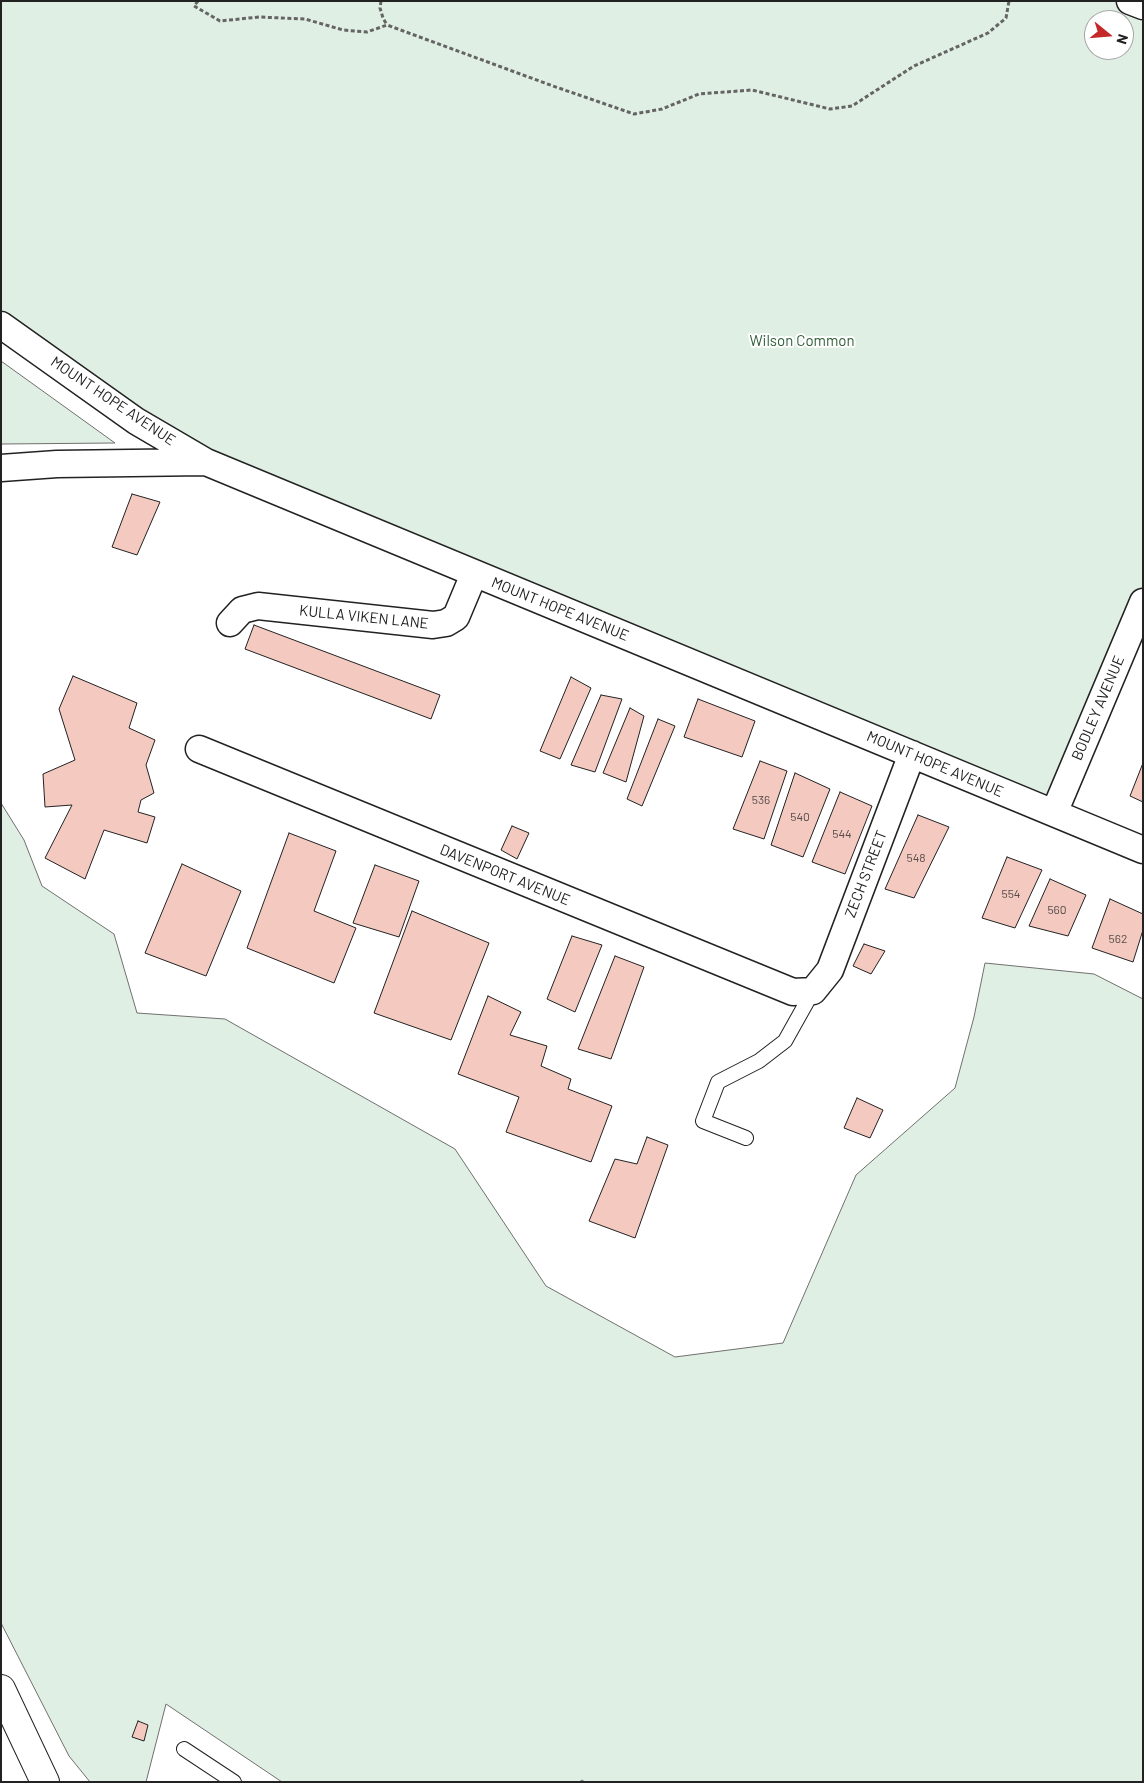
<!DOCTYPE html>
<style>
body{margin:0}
#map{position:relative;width:1144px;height:1783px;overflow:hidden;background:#fff;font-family:Barlow,sans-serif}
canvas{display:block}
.frame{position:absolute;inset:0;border:2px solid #222;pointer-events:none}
.north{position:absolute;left:1084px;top:10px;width:50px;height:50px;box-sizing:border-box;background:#fff;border:1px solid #a7a7a7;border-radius:50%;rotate:107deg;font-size:14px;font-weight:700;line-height:20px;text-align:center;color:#222}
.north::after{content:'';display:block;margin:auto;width:18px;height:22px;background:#c62828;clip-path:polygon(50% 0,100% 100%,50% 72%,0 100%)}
</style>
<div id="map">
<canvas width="1144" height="1783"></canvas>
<div class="frame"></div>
<div class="north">N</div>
</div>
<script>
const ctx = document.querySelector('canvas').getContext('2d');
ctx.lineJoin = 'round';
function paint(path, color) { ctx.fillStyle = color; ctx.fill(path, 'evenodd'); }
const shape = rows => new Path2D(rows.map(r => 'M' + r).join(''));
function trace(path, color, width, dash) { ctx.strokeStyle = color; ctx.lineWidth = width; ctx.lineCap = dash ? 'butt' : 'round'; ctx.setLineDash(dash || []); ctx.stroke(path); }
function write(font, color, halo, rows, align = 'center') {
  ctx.font = font + ' Barlow,sans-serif'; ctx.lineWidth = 4; ctx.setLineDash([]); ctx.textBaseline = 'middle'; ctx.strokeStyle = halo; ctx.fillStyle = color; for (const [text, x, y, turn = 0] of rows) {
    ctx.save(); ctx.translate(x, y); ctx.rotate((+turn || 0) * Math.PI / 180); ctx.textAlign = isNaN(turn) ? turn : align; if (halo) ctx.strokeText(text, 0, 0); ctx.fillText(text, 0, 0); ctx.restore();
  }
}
const green = shape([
 [1,1,1130,1,1143,6,1143,602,1054,813,206,462,1,325,1,1],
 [1094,20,1124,20,1124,50,1094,50,1094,20],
 [1,361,115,443,1,444,1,361],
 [1,803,24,840,42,886,114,934,137,1013,225,1019,455,1149,546,1286,675,1357,783,1343,856,1175,955,1088,974,1017,985,963,1094,974,1143,999,1143,1782,585,1782,582,1780,579,1782,282,1782,166,1704,146,1782,90,1782,69,1756,1,1623,1,803]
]);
paint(green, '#e0efe3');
trace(green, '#6f6f6f', 1);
const building = shape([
 [132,494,160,502,137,555,112,547,132,494],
 [254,625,440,695,431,719,245,649,254,625],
 [73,676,137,703,129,728,155,740,146,765,154,793,141,800,138,812,155,817,147,843,104,830,85,879,45,858,72,805,45,807,43,774,75,760,59,709,73,676],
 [571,677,591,688,560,759,540,751,571,677],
 [601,695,622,699,595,772,571,765,601,695],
 [698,699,755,721,742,757,684,737,698,699],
 [630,708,644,716,626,782,603,773,630,708],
 [658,719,675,726,642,806,627,799,658,719],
 [760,761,787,771,764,839,733,829,760,761],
 [1143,763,1143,802,1130,796,1143,763],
 [795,773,830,789,803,857,771,845,795,773],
 [840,792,872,806,845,874,812,862,840,792],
 [918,815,949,827,914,898,885,889,918,815],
 [512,826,529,833,517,859,501,850,512,826],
 [289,833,336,851,314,911,356,928,334,983,247,948,289,833],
 [1007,857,1042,870,1015,928,982,918,1007,857],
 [182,864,241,891,206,976,145,953,182,864],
 [375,865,419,881,399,937,353,923,375,865],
 [1050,879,1086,895,1068,936,1029,926,1050,879],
 [1110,899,1143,914,1143,930,1133,962,1092,948,1110,899],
 [412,911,489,943,451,1040,374,1013,412,911],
 [572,936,602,945,575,1012,547,999,572,936],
 [864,944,885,951,871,974,853,966,864,944],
 [615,956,644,967,611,1059,578,1049,615,956],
 [488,996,521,1012,510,1035,547,1046,541,1066,571,1079,568,1089,612,1106,591,1162,506,1132,519,1097,458,1074,488,996],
 [857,1098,883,1110,870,1138,844,1128,857,1098],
 [647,1137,668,1145,635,1238,589,1221,615,1159,637,1164,647,1137],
 [138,1721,148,1725,144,1741,132,1737,138,1721]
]);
paint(building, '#f3c9c0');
trace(building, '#222', 1);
const service = shape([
 [746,1138,703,1121,718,1082,759,1061,785,1041,813,991],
 [184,1749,234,1782]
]);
const minor = shape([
 [1130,1,1143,6],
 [1,325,136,421,206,462,1143,850],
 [1,468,57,464,205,462],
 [230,623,242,610,258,606,433,625,446,623,456,617,474,574],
 [199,749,793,992,813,991,830,970,912,754],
 [1054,813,1143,602]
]);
const primary = shape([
 [1,1689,45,1782]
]);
trace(service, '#222', 16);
trace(minor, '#222', 29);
trace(primary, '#222', 30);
trace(shape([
 [198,1,194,6,220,21,259,17,305,19,343,30,367,32,387,25,553,86,634,114,662,109,699,94,752,90,830,109,852,106,914,66,988,33,1006,18,1009,1],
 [381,1,380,8,383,18,387,25]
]), '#646464', 3, [4, 2.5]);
trace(service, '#fff', 14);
trace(minor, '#fff', 26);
trace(primary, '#fff', 28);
write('12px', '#564c4a', null, [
 ["536",761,800],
 ["540",800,817],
 ["544",842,834],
 ["548",916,858],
 ["554",1011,894],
 ["560",1057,910],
 ["562",1118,939]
]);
write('15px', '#2f5e38', '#fff', [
 ["Wilson Common",802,341]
]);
write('15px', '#222', '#fff', [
 ["MOUNT HOPE AVENUE",113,401,34],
 ["MOUNT HOPE AVENUE",560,609,22],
 ["KULLA VIKEN LANE",364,617,6],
 ["BODLEY AVENUE",1098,708,-67],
 ["MOUNT HOPE AVENUE",935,764,23],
 ["ZECH STREET",866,874,-69],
 ["DAVENPORT AVENUE",505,875,22]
]);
</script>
